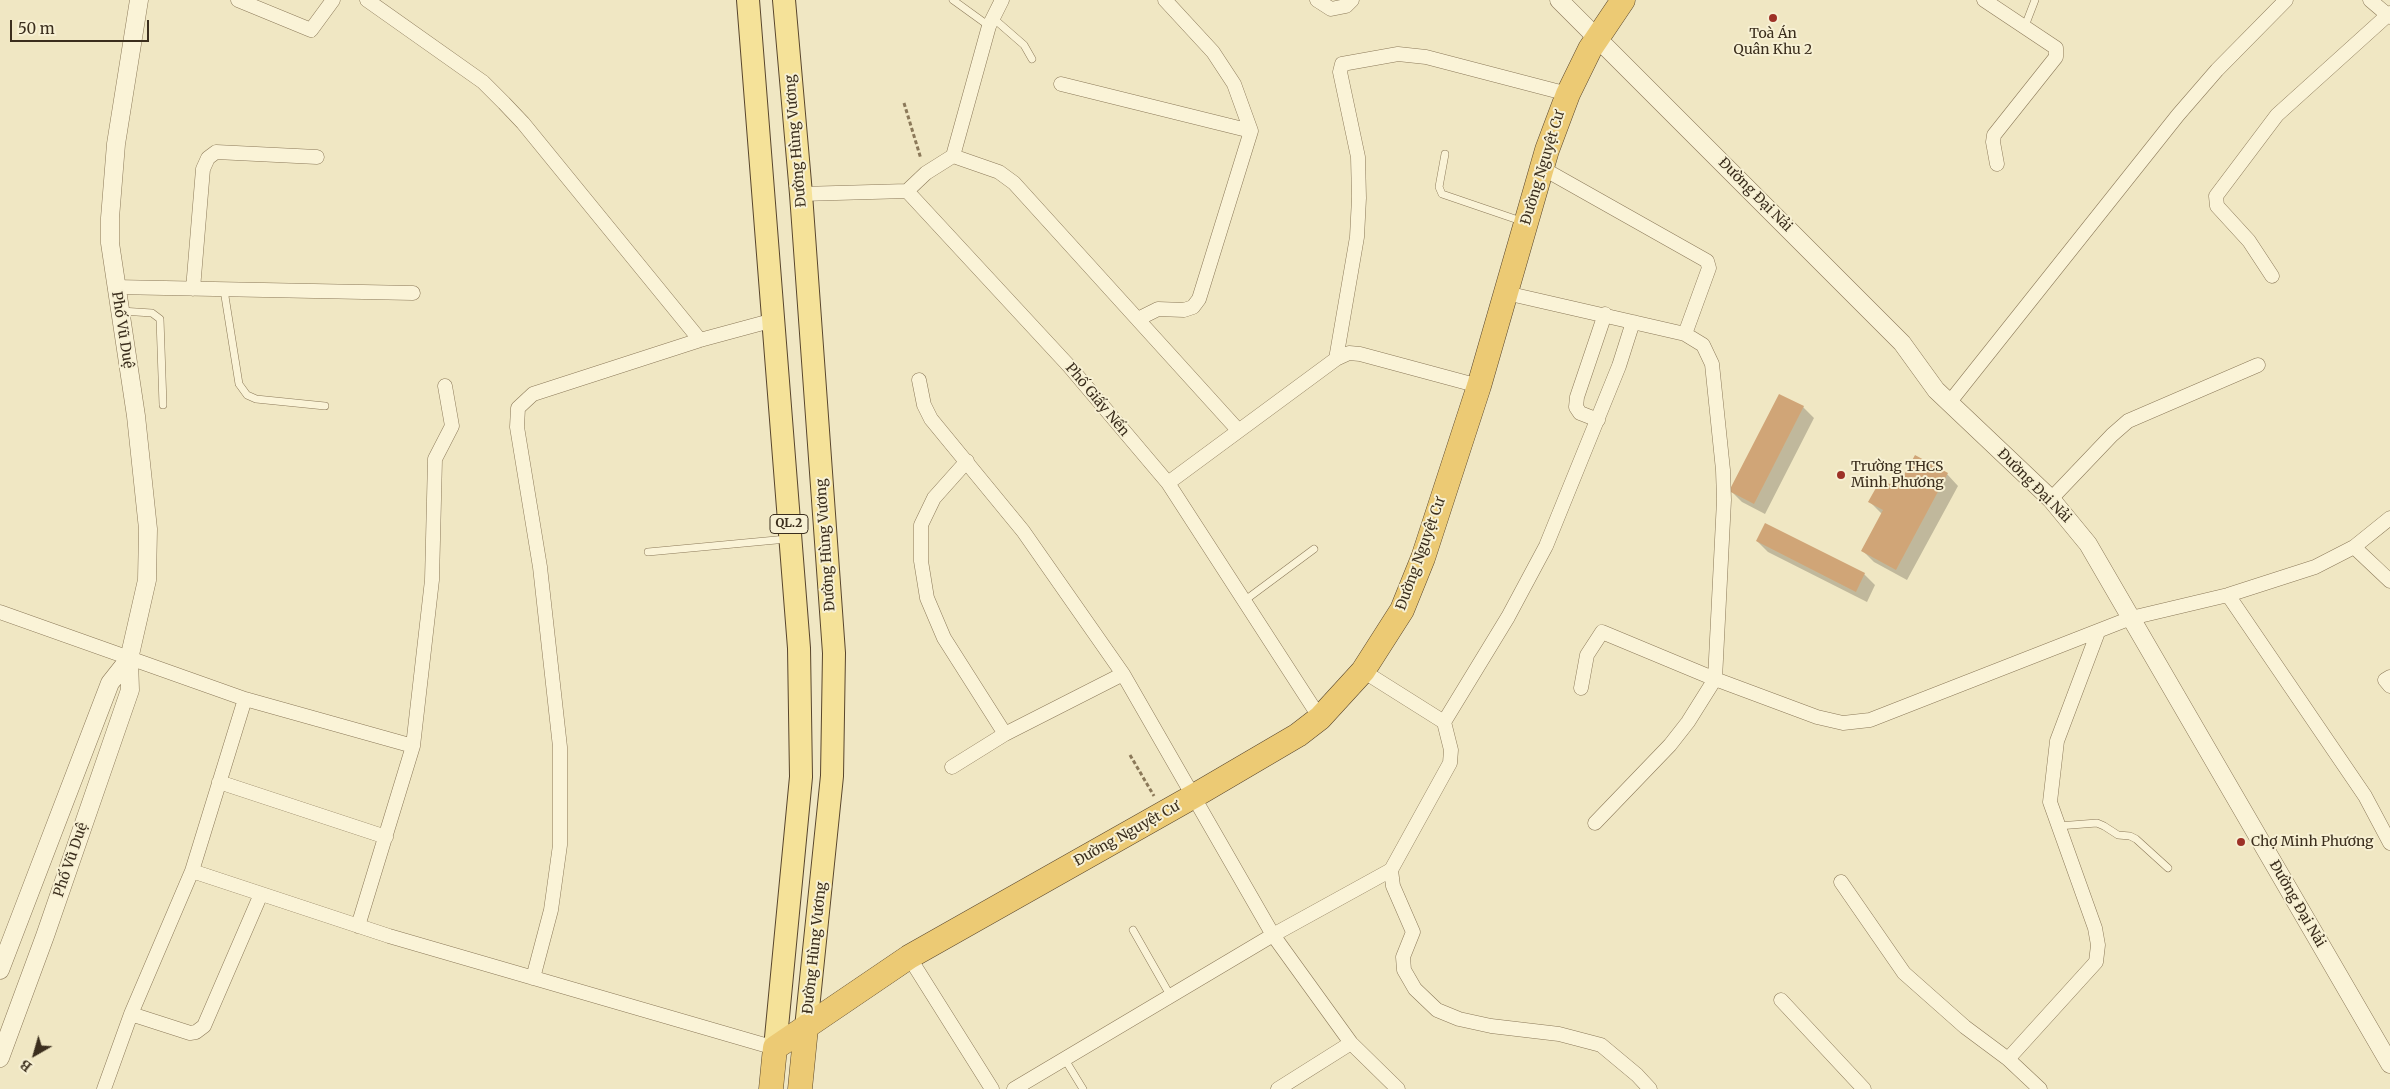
<!DOCTYPE html>
<meta charset="utf-8">
<style>
body{margin:0}
#map{position:relative;width:2390px;height:1089px;overflow:hidden;background:#f0e7c3;font-family:Merriweather,serif}
canvas{display:block}
.north{position:absolute;left:10px;top:1029px;width:50px;height:50px;-webkit-text-stroke:4px #f7f0d3;paint-order:stroke;rotate:218deg;font-size:14px;font-weight:700;line-height:20px;text-align:center;color:#3b2e1d}
.north::after{content:'';display:block;margin:auto;width:18px;height:22px;background:#3b2e1d;clip-path:polygon(50% 0,100% 100%,50% 72%,0 100%)}
.scale{position:absolute;left:10px;top:20px;width:139px;height:22px;box-sizing:border-box;border:2px solid #3b2e1d;border-top:0;padding-left:6px;font-size:15px;line-height:18px;white-space:nowrap;color:#3b2e1d;-webkit-text-stroke:4px #f7f0d3;paint-order:stroke}
</style>
<div id="map">
<canvas width="2390" height="1089"></canvas>
<div class="north">B</div>
<div class="scale">50 m</div>
</div>
<script>
const ctx = document.querySelector('canvas').getContext('2d');
ctx.lineJoin = 'round';
function paint(path, color) { ctx.fillStyle = color; ctx.fill(path, 'evenodd'); }
const shape = rows => new Path2D(rows.map(r => 'M' + r).join(''));
function trace(path, color, width, dash) { ctx.strokeStyle = color; ctx.lineWidth = width; ctx.lineCap = dash ? 'butt' : 'round'; ctx.setLineDash(dash || []); ctx.stroke(path); }
function write(font, color, halo, rows, align = 'center') {
  ctx.font = font + ' Merriweather,serif'; ctx.lineWidth = 4; ctx.setLineDash([]); ctx.textBaseline = 'middle'; ctx.strokeStyle = halo; ctx.fillStyle = color; for (const [text, x, y, turn = 0] of rows) {
    ctx.save(); ctx.translate(x, y); ctx.rotate((+turn || 0) * Math.PI / 180); ctx.textAlign = isNaN(turn) ? turn : align; if (halo) ctx.strokeText(text, 0, 0); ctx.fillText(text, 0, 0); ctx.restore();
  }
}
paint(shape([
 [1803,407,1814,418,1765,514,1742,502,1731,491],
 [1915,457,1947,474,1958,486,1907,580,1874,562,1862,550,1882,514,1870,502,1898,489],
 [1757,541,1864,574,1875,585,1867,602,1768,552]
]), '#0003');
paint(shape([
 [1779,394,1804,406,1754,504,1729,491],
 [1915,455,1948,473,1896,570,1861,551,1883,510,1868,502,1881,479,1897,488],
 [1765,523,1865,573,1856,592,1756,541]
]), '#d0a577');
const service = shape([
 [953,0,989,26],
 [993,18,1024,45,1032,59],
 [2025,26,2035,0],
 [1445,154,1439,187,1442,194,1524,222],
 [224,290,239,384,247,395,256,399,325,406],
 [121,311,152,313,160,319,163,405],
 [648,552,787,539],
 [1244,601,1314,549],
 [2058,826,2097,823,2104,826,2118,835,2130,836,2136,839,2168,868],
 [1133,930,1170,995],
 [1064,1058,1083,1089]
]);
const minor = shape([
 [238,0,311,30,333,0],
 [367,0,483,82,504,103,523,123,700,340],
 [1317,0,1331,9,1346,6,1352,0],
 [1984,0,2056,48,2056,57,1994,135,1993,142,1997,164],
 [2370,0,2390,17],
 [1061,84,1251,131],
 [953,156,999,172,1014,183,1238,430],
 [1542,168,1707,261,1709,268,1685,334],
 [907,191,926,173,953,156,989,26,1002,0],
 [801,194,907,191,1069,366,1168,483,1320,718],
 [2272,276,2249,241,2217,206,2216,196,2277,115,2390,13],
 [115,287,413,293],
 [193,289,203,169,208,158,216,152,317,157],
 [1506,293,1685,334,1703,345,1712,364,1723,470,1724,500,1715,679,1688,722,1670,745,1595,823],
 [1138,319,1158,309,1184,310,1193,307,1199,299,1251,131,1234,84,1213,52,1165,0],
 [1336,359,1357,237,1359,198,1358,157,1340,72,1342,64,1398,54,1426,57,1568,94],
 [919,380,924,405,931,419,1023,531,1123,674,1273,935,1351,1043,1398,1089],
 [1949,403,2178,115,2217,70,2286,0],
 [1598,420,1580,413,1576,407,1577,397,1605,314],
 [967,461,934,498,921,525,921,561,927,598,944,638,1005,734,1123,674],
 [1168,483,1336,359,1349,353,1360,354,1479,386],
 [2051,499,2112,435,2128,421,2258,365],
 [2354,547,2390,581],
 [2228,595,2365,796,2390,843],
 [0,612,245,699,413,746],
 [2390,677,2385,680,2390,686],
 [1581,688,1587,655,1602,632,1715,679,1817,717,1843,723,1870,720,2131,618,2228,595,2315,567,2354,547,2390,518],
 [1444,722,1508,617,1546,546,1619,366,1633,322],
 [952,767,1005,734],
 [219,782,386,837],
 [1391,870,1393,886,1413,932,1403,957,1404,970,1415,989,1437,1010,1459,1019,1491,1026,1559,1034,1601,1045,1637,1075,1650,1089],
 [192,871,389,936,775,1048],
 [1841,882,1904,973,1965,1027,2008,1059,2040,1089],
 [358,926,413,746,432,580,435,459,452,426,445,386],
 [909,957,992,1089],
 [533,978,551,910,560,845,560,747,540,567,517,427,518,408,533,394,700,340,774,320],
 [1781,1000,1864,1089],
 [131,1014,190,1033,196,1032,204,1026,261,894],
 [2008,1059,2096,962,2098,945,2095,928,2050,802,2057,741,2098,632],
 [104,1089,131,1014,192,871,245,699],
 [1014,1089,1273,935,1391,870,1450,763,1451,750,1444,722,1363,671],
 [1278,1089,1351,1043]
]);
const tertiary = shape([
 [1559,0,1902,343,1936,390,2051,499,2088,544,2390,1064],
 [0,970,110,683,129,659],
 [0,1058,45,936,130,690,129,659,147,580,148,529,136,416,110,243,110,218,116,144,139,0]
]);
const primary = shape([
 [748,0,799,648,801,777,775,1048],
 [784,0,801,194,834,653,832,776,806,1028]
]);
const trunk = shape([
 [771,1089,775,1048,909,957,1194,796,1298,735,1320,718,1363,671,1402,610,1423,558,1479,386,1547,150,1568,94,1590,49,1623,0],
 [800,1089,806,1028]
]);
trace(service, '#8b7959', 8);
trace(minor, '#8b7959', 15);
trace(tertiary, '#8b7959', 19);
trace(primary, '#59462d', 24);
trace(trunk, '#59462d', 25);
trace(shape([
 [904,103,921,159],
 [1130,755,1154,796]
]), '#8b7959', 3, [4, 2.5]);
trace(service, '#faf3d7', 7);
trace(minor, '#faf3d7', 14);
trace(tertiary, '#faf3d7', 18);
trace(primary, '#f5e299', 22);
trace(trunk, '#ecca74', 24);
for (const [x, y, r, color] of [
 [1773,18,5,"#9d3126"],
 [1841,475,5,"#9d3126"],
 [2241,842,5,"#9d3126"]
]) { const dot = new Path2D(); dot.arc(x, y, r, 0, 2 * Math.PI); ctx.fillStyle = color; ctx.fill(dot); trace(dot, '#f7f0d3', 2); }
for (const [x, y, w] of [
 [789,524,38]
]) { const box = new Path2D(); box.roundRect(x - w / 2, y - 9.5, w, 19, 4); ctx.fillStyle = '#f7f0d3'; ctx.fill(box); trace(box, '#3b2e1d', 1); }
write('bold 12px', '#3b2e1d', null, [
 ["QL.2",789,524]
]);
write('14px', '#3b2e1d', '#f7f0d3', [
 ["Toà Án",1773,34,"center"],
 ["Quân Khu 2",1773,50,"center"],
 ["Trường THCS",1851,467],
 ["Minh Phương",1851,483],
 ["Chợ Minh Phương",2251,842]
], 'left');
write('14px', '#3b2e1d', '#f7f0d3', [
 ["Đường Hùng Vương",796,141,-95],
 ["Đường Nguyệt Cư",1543,168,-73],
 ["Đường Đại Nải",1755,195,45],
 ["Phố Vũ Duệ",122,330,81],
 ["Phố Giấy Nến",1097,400,50],
 ["Đường Đại Nải",2034,486,45],
 ["Đường Hùng Vương",826,545,-94],
 ["Đường Nguyệt Cư",1421,554,-70],
 ["Đường Nguyệt Cư",1127,834,-29],
 ["Phố Vũ Duệ",71,860,-71],
 ["Đường Đại Nải",2297,904,60],
 ["Đường Hùng Vương",815,948,-84]
]);
</script>
